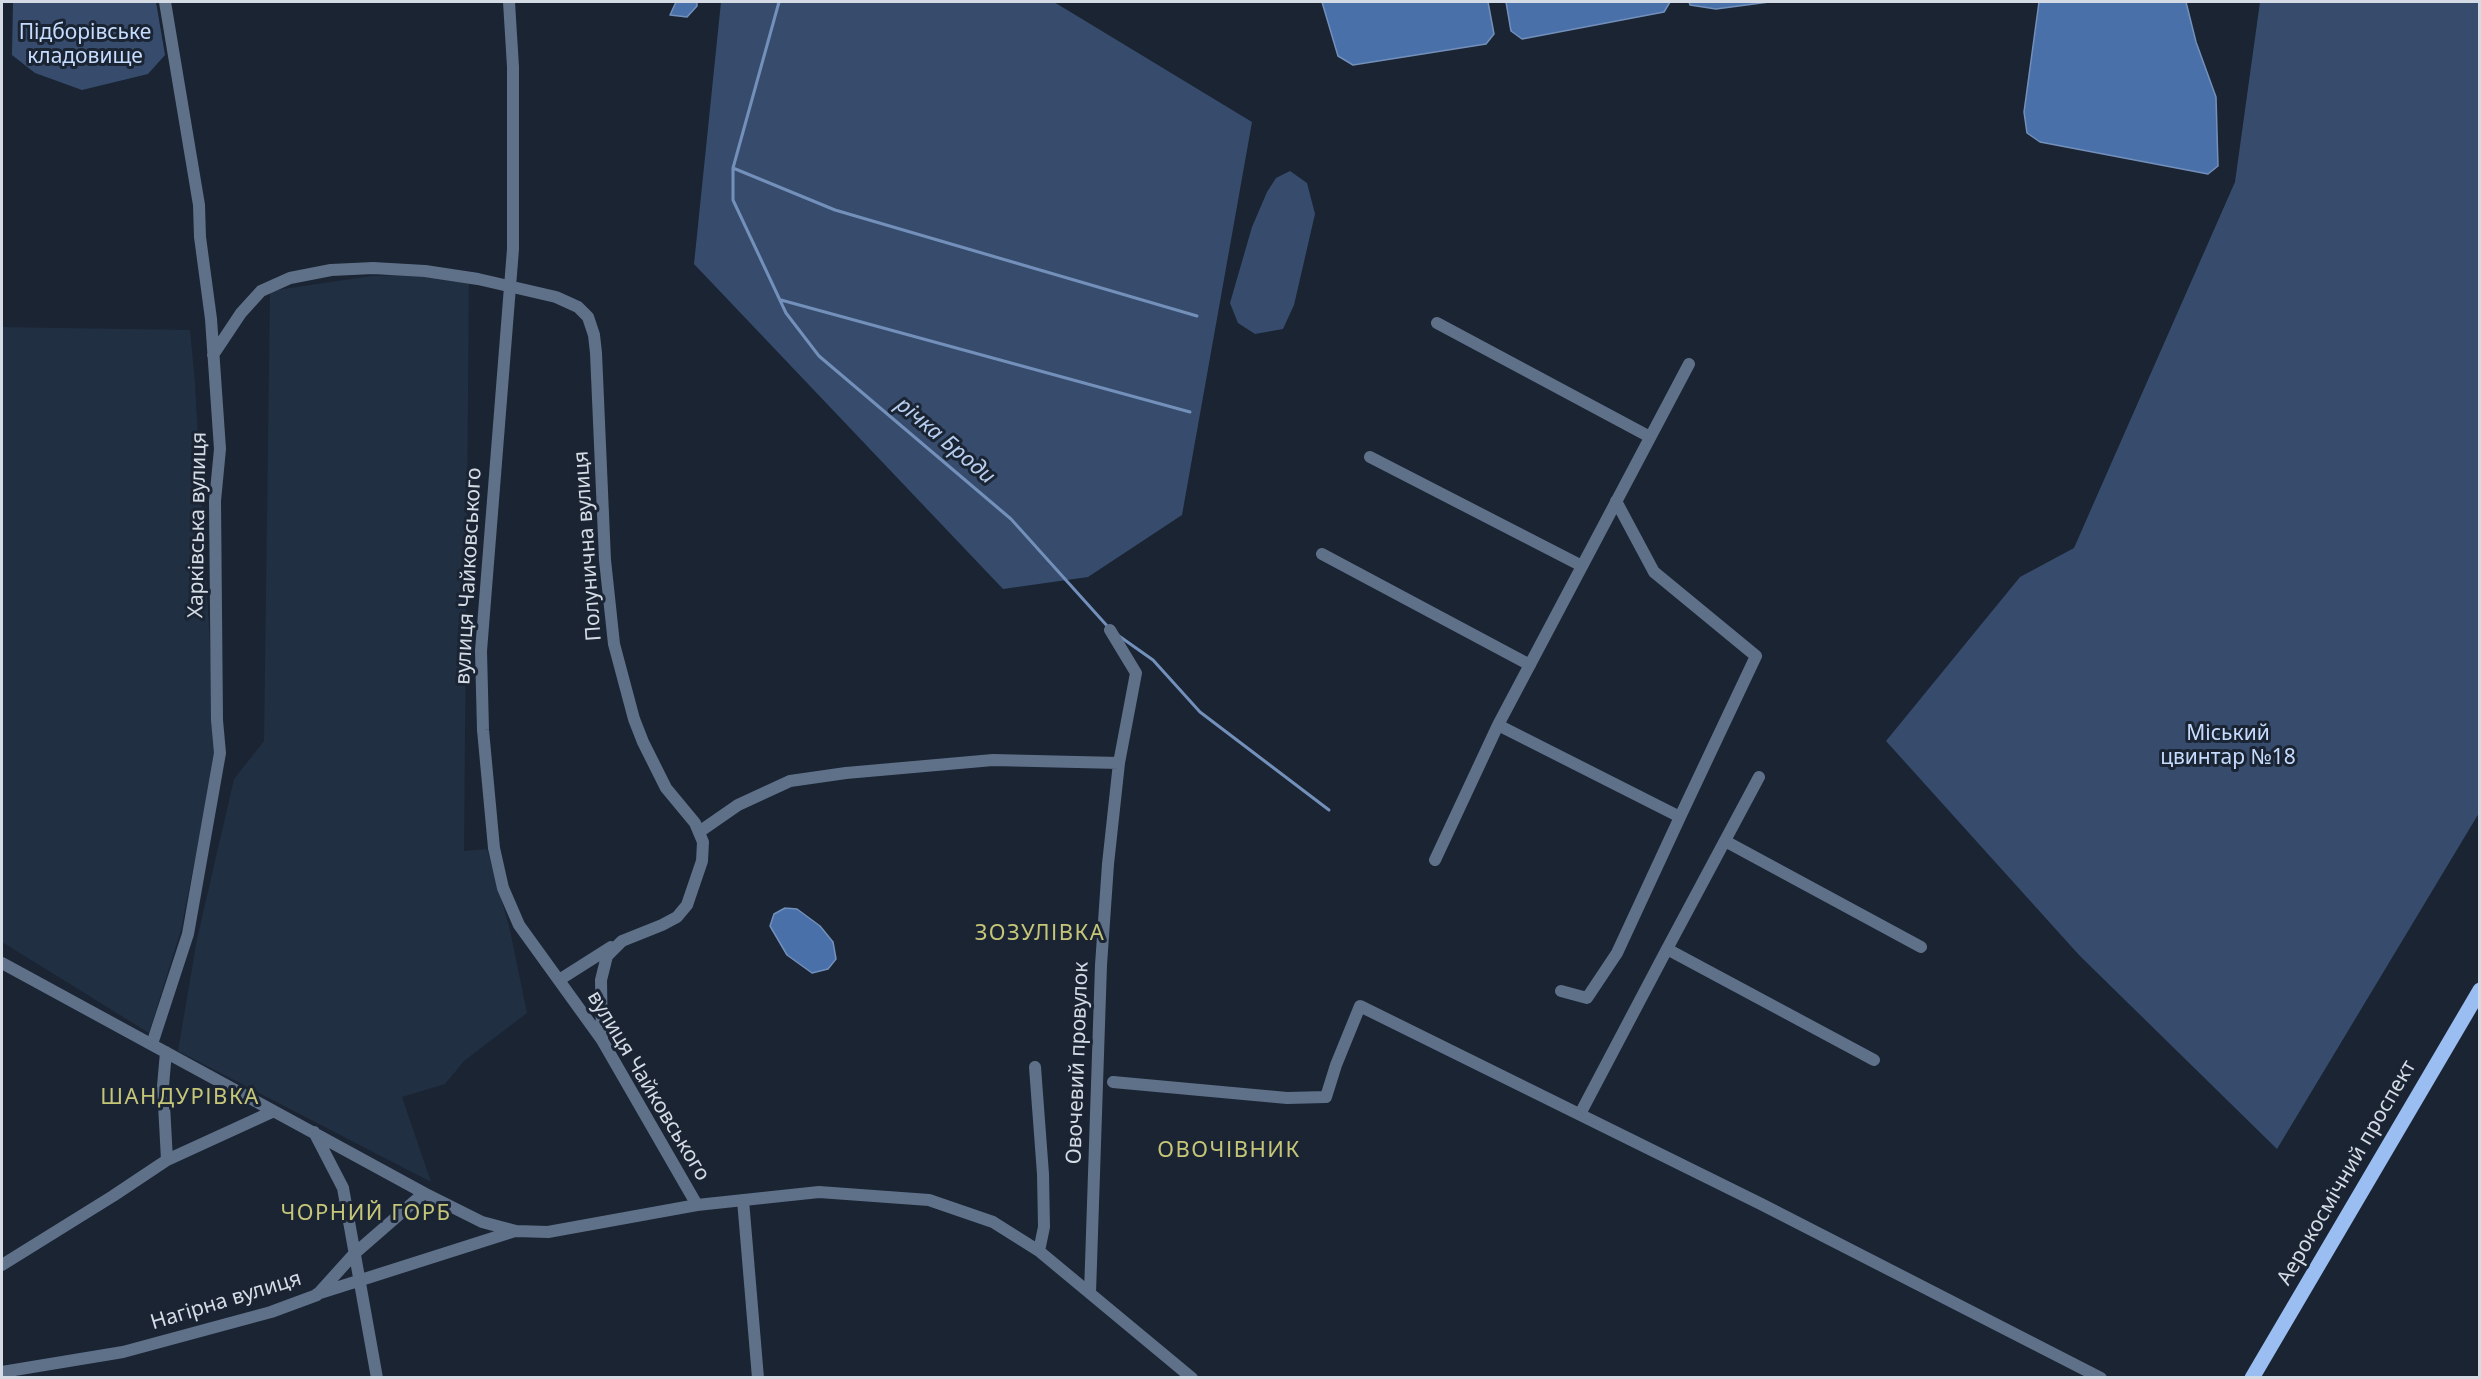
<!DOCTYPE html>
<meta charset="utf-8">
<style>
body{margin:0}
#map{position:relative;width:2481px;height:1379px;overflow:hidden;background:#1a2433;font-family:"Noto Sans",sans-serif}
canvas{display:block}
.frame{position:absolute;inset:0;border:3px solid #d4dbe5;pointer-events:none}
</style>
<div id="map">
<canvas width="2481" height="1379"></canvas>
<div class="frame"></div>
</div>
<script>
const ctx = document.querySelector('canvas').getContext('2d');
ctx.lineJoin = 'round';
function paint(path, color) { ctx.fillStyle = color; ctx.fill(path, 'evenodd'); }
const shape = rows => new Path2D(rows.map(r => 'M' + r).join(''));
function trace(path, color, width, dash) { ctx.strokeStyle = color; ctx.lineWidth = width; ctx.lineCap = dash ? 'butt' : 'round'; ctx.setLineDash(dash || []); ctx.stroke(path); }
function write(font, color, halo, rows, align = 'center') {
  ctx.font = font + ' "Noto Sans",sans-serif'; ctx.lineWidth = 6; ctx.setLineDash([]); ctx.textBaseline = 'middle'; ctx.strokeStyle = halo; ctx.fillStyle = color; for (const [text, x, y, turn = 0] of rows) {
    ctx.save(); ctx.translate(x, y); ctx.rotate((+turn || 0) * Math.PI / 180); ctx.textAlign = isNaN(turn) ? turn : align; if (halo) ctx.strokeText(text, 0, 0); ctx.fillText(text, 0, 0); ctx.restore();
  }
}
paint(shape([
 [421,274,469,278,464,851,487,849,510,930,527,1013,464,1061,445,1084,402,1097,431,1182,178,1051,197,939,234,779,264,741,270,291,371,276],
 [2,327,190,330,195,383,216,752,181,930,149,1033,2,942]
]), '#212f42');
paint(shape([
 [13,2,156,2,165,55,148,74,82,90,35,73,12,55],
 [721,2,1054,2,1252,122,1182,515,1088,577,1003,589,694,264],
 [2260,2,2480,2,2479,813,2277,1149,2079,955,1886,741,2020,577,2074,548,2235,182],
 [1290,171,1307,183,1315,214,1294,305,1283,329,1255,334,1238,323,1230,303,1252,227,1267,192,1276,178]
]), '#374c6c');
const water = shape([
 [676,2,697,2,697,6,687,17,670,15,676,2],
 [1322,2,1488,2,1494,34,1486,44,1353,65,1338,56,1322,2],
 [1506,2,1670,2,1664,12,1522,39,1511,31,1506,2],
 [1689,2,1769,2,1716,9,1690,5,1689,2],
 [2039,2,2186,2,2196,42,2216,97,2218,166,2208,174,2040,142,2027,133,2024,112,2039,2],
 [785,908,797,909,820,926,833,942,836,959,828,969,812,973,787,955,770,926,774,914,785,908]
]);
paint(water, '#4a70a9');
trace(water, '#7390bb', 1.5);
trace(shape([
 [779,2,733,168,733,200,786,313,819,356,1011,519,1109,628],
 [733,168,835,210,1197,316],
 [781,300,1190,412],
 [1119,636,1153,660,1200,712,1329,810]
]), '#7390bb', 3);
trace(shape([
 [509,2,513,67,513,249,481,651,483,730,494,848,503,888,519,925,602,1040,697,1205],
 [1437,323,1650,437],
 [213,355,241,313,261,291,290,278,331,270,373,268,425,271,478,279,556,297,578,307,588,317,594,335,596,353,605,560,614,644,634,719,643,742,666,788,695,823,703,842,702,861,687,905,677,917,662,925,622,941,607,956,601,980,602,1040],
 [1370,457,1582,566],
 [1616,501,1654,572,1756,656,1680,817],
 [1322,554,1530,665],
 [1498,725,1689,364],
 [699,832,738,805,790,781,846,773,993,760,1119,763],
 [1725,841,1921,947],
 [1435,860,1498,725,1680,817,1617,953,1587,998,1561,991],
 [1667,949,1759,777],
 [2,963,424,1193,482,1222,516,1231,548,1232,697,1205,819,1192,929,1200,993,1222,1039,1251,1192,1378],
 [559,980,611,947],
 [152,1044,188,934,220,753,217,720,215,501,220,449,211,319,200,237,199,205,165,2],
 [166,1052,163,1086,167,1160],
 [1035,1067,1043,1174,1044,1227,1039,1251],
 [1113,1082,1287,1098,1326,1097,1336,1065,1360,1006,1761,1204,2101,1378],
 [1580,1114,1667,949,1874,1060],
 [314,1132,343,1188,377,1378],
 [743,1200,758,1378],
 [2,1265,113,1196,167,1160,274,1111],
 [1090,1293,1101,965,1108,864,1119,763,1136,673,1110,630],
 [317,1294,515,1231],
 [2,1372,123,1352,271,1312,317,1295,354,1254,424,1193]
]), '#5f7089', 12);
trace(shape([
 [2252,1378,2480,990]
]), '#9abdf2', 15);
write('21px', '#c6dcfe', '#1a2433', [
 ["Підборівське",85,33],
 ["кладовище",85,57],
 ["Міський",2228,734],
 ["цвинтар №18",2228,758]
]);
write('21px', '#d4dbe5', '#1a2433', [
 ["Харківська вулиця",198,525,-89],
 ["Полунична вулиця",588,546,-94],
 ["вулиця Чайковського",469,576,-87],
 ["Овочевий провулок",1078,1063,-88],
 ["вулиця Чайковського",648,1086,59],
 ["Аерокосмічний проспект",2347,1173,-60],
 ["Нагірна вулиця",226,1301,-17]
]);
write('italic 22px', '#b8ceef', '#1a2433', [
 ["річка Броди",945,441,40]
]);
ctx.letterSpacing = '1.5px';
write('22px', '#c6c678', '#1a2433', [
 ["ЗОЗУЛІВКА",1040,934],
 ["ШАНДУРІВКА",180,1098],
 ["ОВОЧІВНИК",1229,1151],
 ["ЧОРНИЙ ГОРБ",366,1214]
]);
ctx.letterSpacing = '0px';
</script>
